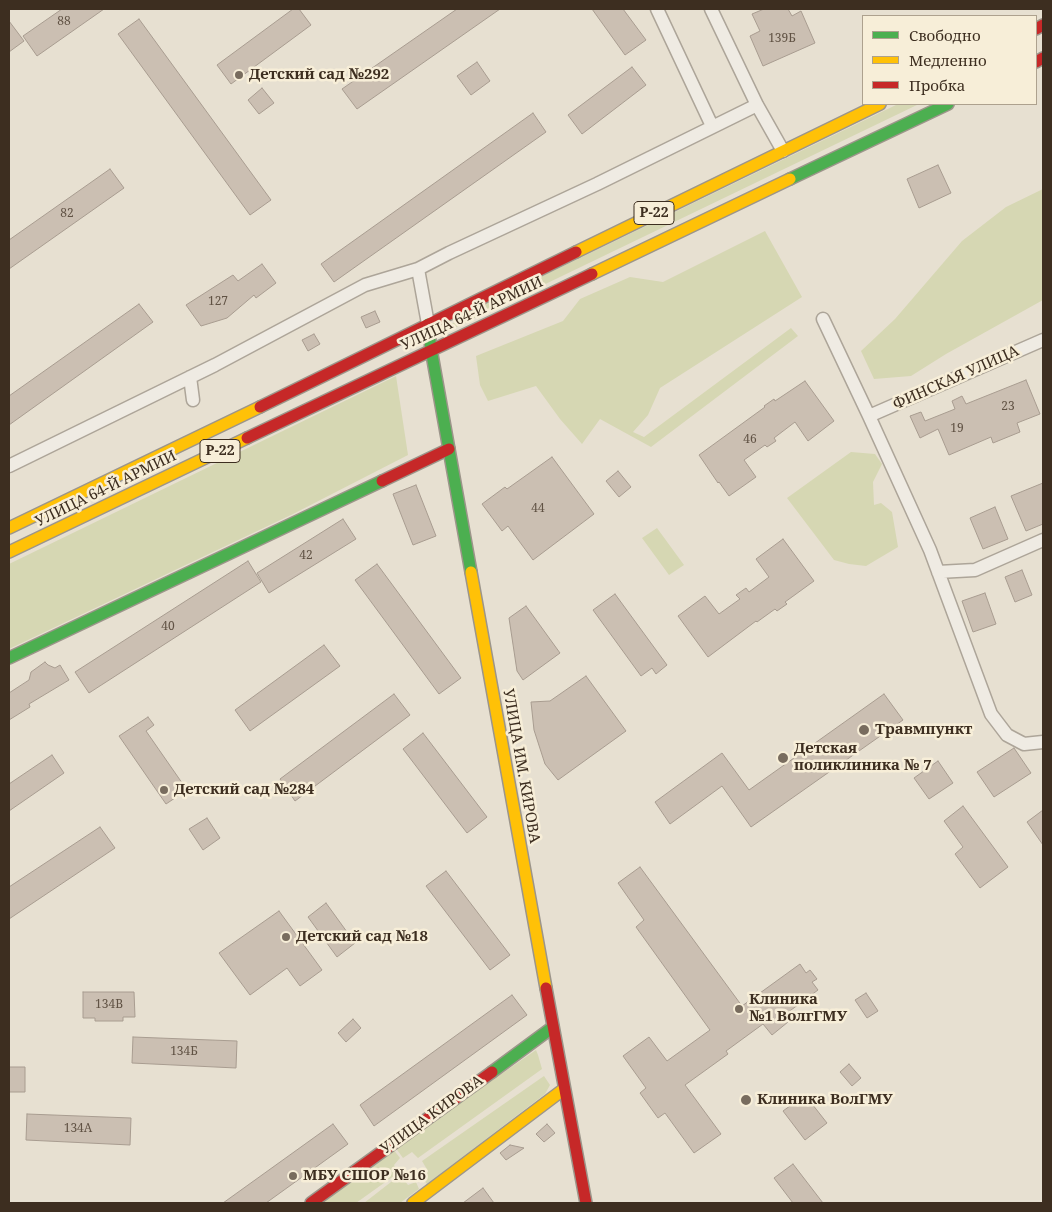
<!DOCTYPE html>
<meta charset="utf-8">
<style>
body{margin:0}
#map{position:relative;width:1052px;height:1212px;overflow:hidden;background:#e7e0d1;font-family:"Noto Serif",serif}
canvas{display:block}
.frame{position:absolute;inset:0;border:10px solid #3d2e20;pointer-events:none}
.legend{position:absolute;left:862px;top:15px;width:175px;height:90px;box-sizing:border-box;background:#f7eed8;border:1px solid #ada18e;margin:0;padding:6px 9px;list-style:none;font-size:15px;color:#3d2e20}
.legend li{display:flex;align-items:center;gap:10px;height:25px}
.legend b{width:25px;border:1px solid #ada18e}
</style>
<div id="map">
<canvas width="1052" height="1212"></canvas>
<div class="frame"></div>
<ul class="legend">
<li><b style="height:6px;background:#4caf50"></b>Свободно</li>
<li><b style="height:6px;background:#ffc107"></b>Медленно</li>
<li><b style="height:6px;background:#c62828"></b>Пробка</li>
</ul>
</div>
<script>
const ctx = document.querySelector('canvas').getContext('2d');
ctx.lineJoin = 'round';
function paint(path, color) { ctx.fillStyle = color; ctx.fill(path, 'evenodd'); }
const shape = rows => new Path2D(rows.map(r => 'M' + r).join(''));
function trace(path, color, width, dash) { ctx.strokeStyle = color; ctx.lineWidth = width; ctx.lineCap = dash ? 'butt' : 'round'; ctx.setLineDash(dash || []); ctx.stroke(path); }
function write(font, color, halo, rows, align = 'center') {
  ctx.font = font + ' "Noto Serif",serif'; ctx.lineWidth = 5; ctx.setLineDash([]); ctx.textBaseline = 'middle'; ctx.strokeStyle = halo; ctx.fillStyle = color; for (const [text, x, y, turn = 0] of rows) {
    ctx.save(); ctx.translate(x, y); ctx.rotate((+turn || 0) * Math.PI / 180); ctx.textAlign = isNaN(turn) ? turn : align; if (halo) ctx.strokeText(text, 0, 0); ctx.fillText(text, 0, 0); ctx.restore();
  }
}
paint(shape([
 [898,104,919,104,450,330,443,329,491,301],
 [1043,189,1043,300,946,354,911,376,874,379,861,351,895,319,962,241,1006,207],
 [765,231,802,297,660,388,648,415,633,432,644,437,791,328,798,336,651,447,600,419,582,444,560,419,536,386,488,401,480,385,476,356,563,321,580,299,630,277,663,282],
 [396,376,408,455,293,514,9,649,9,564],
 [851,452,875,454,882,464,873,482,874,505,881,503,892,512,898,547,866,566,849,564,834,560,787,498],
 [657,528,684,565,669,575,642,538],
 [536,1050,538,1055,542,1069,418,1158,412,1152,403,1158,395,1147],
 [544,1076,550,1085,545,1094,427,1184,422,1178,428,1171,422,1161],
 [393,1149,400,1158,394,1165,398,1173,356,1203,320,1203],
 [400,1175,408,1185,416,1182,419,1189,400,1203,364,1203]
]), '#d6d7b3');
const building = shape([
 [62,9,104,9,37,56,23,36,62,9],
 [293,9,299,9,311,25,231,84,217,65,293,9],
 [457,9,500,9,357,109,342,89,457,9],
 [592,9,623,9,646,40,625,55,592,9],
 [764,9,788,9,792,16,801,11,815,43,763,66,750,36,760,31,752,14,764,9],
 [139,19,271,200,250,215,118,34,139,19],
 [9,21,24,41,9,52,9,21],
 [477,62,490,81,471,95,457,76,477,62],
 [632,67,646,85,582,134,568,115,632,67],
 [262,88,274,103,259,114,248,100,262,88],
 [533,113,546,132,334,282,321,264,533,113],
 [938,165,951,193,919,208,907,179,938,165],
 [110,169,124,188,9,269,9,240,110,169],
 [262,264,276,283,256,298,254,295,227,318,201,326,186,305,233,275,238,281,262,264],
 [139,304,153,322,9,425,9,396,139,304],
 [375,311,380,322,366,328,361,317,375,311],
 [314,334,320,344,308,351,302,340,314,334],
 [1026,380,1040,414,1017,423,1020,432,993,443,991,437,949,455,938,429,920,438,910,416,921,412,925,421,955,409,952,401,962,396,966,404,1026,380],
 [805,381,834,421,808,441,795,422,774,438,776,441,767,447,765,445,744,460,756,477,729,496,719,482,718,483,699,455,765,407,764,406,774,399,775,401,805,381],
 [552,457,594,514,533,560,508,526,502,531,482,504,505,487,507,489,552,457],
 [618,471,631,487,619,497,606,481,618,471],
 [1043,483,1043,524,1026,531,1011,496,1043,483],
 [416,485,436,536,413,545,393,494,416,485],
 [995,507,1008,539,983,549,970,518,995,507],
 [343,519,356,539,269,593,257,573,343,519],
 [783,539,814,581,785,602,787,604,777,611,775,609,757,622,756,621,708,657,678,616,705,596,719,614,740,599,736,595,746,588,749,592,769,577,756,559,783,539],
 [248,561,261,582,89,693,75,672,248,561],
 [377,564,461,678,439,694,355,580,377,564],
 [1022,570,1032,595,1015,602,1005,577,1022,570],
 [985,593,996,624,973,632,962,601,985,593],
 [615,594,667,665,656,674,652,668,641,676,593,610,615,594],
 [526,606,560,653,523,680,517,671,509,618,526,606],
 [324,645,340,666,250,731,235,710,324,645],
 [45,662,48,665,55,668,60,665,69,680,29,704,30,707,9,720,9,693,29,680,31,672,45,662],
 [586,676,626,731,558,780,545,764,534,730,531,702,550,701,586,676],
 [394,694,410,715,295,801,280,779,394,694],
 [884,694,903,720,751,827,722,786,670,824,655,802,722,753,749,790,884,694],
 [148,717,154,725,146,731,187,790,166,804,119,736,148,717],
 [423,733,487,817,467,833,403,749,423,733],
 [1014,748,1031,773,994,797,977,772,1014,748],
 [52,755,64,773,9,811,9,784,52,755],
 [938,761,953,783,929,799,914,778,938,761],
 [963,806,1008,867,980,888,955,854,963,847,944,821,963,806],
 [1043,810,1043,845,1027,822,1043,810],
 [207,818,220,838,203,850,189,829,207,818],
 [100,827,115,848,9,919,9,887,100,827],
 [640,867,742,1006,800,964,806,973,810,970,817,979,812,982,818,990,783,1016,788,1022,772,1035,763,1024,726,1051,728,1054,685,1085,721,1134,694,1153,665,1113,658,1118,640,1093,646,1088,623,1056,649,1037,667,1061,710,1030,636,927,644,920,618,883,640,867],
 [446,871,510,955,490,970,426,886,446,871],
 [326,903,355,943,337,957,308,917,326,903],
 [279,911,322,970,300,986,287,968,250,995,219,953,279,911],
 [83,992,134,992,135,1017,123,1017,123,1021,95,1021,95,1018,83,1018,83,992],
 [866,993,878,1011,867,1018,855,1000,866,993],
 [512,995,527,1015,374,1126,360,1105,512,995],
 [353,1019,361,1028,346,1042,338,1033,353,1019],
 [133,1037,237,1041,236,1068,132,1063,133,1037],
 [849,1064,861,1078,852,1086,840,1072,849,1064],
 [9,1067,25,1067,25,1092,9,1092,9,1067],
 [805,1095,827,1123,805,1140,783,1111,805,1095],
 [27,1114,131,1118,130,1145,26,1140,27,1114],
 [333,1124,348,1144,266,1203,223,1203,333,1124],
 [547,1124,555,1133,544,1142,536,1134,547,1124],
 [510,1145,524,1148,506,1160,500,1153,510,1145],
 [793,1164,823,1203,793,1203,774,1178,793,1164],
 [483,1188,494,1203,463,1203,483,1188]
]);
paint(building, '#cbbfb2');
trace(building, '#a89c90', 1);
const street = shape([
 [657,9,712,126],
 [711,9,757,105,783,151],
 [418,269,449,253,597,184,757,105],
 [823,319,869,416,930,550,991,714,1007,735,1024,744,1043,742],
 [190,377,193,400],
 [869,416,1043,340],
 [9,466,215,365,365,285,418,269,428,324],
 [938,572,975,570,1043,540]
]);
const fast = shape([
 [790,179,948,104],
 [428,324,431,349,471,572],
 [9,658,382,481],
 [492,1072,553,1027]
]);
const slow = shape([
 [576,252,880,104],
 [592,274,790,179],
 [9,528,260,407],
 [9,552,247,438],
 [471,572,546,988],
 [413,1203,564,1089]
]);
const jam = shape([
 [1036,29,1043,25],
 [1036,62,1043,58],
 [260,407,576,252],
 [247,438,592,274],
 [382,481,449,449],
 [546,988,586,1203],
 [311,1203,492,1072]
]);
trace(street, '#ada599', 15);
trace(fast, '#9c958a', 14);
trace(slow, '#9c958a', 14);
trace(jam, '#9c958a', 14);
trace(street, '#efebe3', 12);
trace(fast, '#4caf50', 11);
trace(slow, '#ffc107', 11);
trace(jam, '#c62828', 11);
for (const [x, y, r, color] of [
 [239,75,5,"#786c5e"],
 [864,730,6,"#786c5e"],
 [783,758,6,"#786c5e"],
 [164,790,5,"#786c5e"],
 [286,937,5,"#786c5e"],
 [739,1009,5,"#786c5e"],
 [746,1100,6,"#786c5e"],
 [293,1176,5,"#786c5e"]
]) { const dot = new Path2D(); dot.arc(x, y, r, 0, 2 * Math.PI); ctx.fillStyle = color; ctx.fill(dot); trace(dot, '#f7eed8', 2); }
write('12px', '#605244', null, [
 ["88",64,22],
 ["139Б",782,39],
 ["82",67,214],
 ["127",218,302],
 ["23",1008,407],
 ["19",957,429],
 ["46",750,440],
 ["44",538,509],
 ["42",306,556],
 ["40",168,627],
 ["134В",109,1005],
 ["134Б",184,1052],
 ["134А",78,1129]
]);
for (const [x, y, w] of [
 [654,213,40],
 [220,451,40]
]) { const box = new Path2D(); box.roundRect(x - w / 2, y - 11.5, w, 23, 4); ctx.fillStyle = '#f7eed8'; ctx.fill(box); trace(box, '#3d2e20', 1); }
write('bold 14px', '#3d2e20', null, [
 ["Р-22",654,213],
 ["Р-22",220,451]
]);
write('bold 15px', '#3d2e20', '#f7eed8', [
 ["Детский сад №292",249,75],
 ["Травмпункт",875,730],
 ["Детская",794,749],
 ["поликлиника № 7",794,766],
 ["Детский сад №284",174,790],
 ["Детский сад №18",296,937],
 ["Клиника",749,1000],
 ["№1 ВолгГМУ",749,1017],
 ["Клиника ВолГМУ",757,1100],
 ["МБУ СШОР №16",303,1176]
], 'left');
write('15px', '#3d2e20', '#f7eed8', [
 ["УЛИЦА 64-Й АРМИИ",472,314,-25],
 ["ФИНСКАЯ УЛИЦА",956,378,-24],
 ["УЛИЦА 64-Й АРМИИ",106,489,-26],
 ["УЛИЦА ИМ. КИРОВА",521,766,80],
 ["УЛИЦА КИРОВА",432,1115,-36]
]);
</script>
